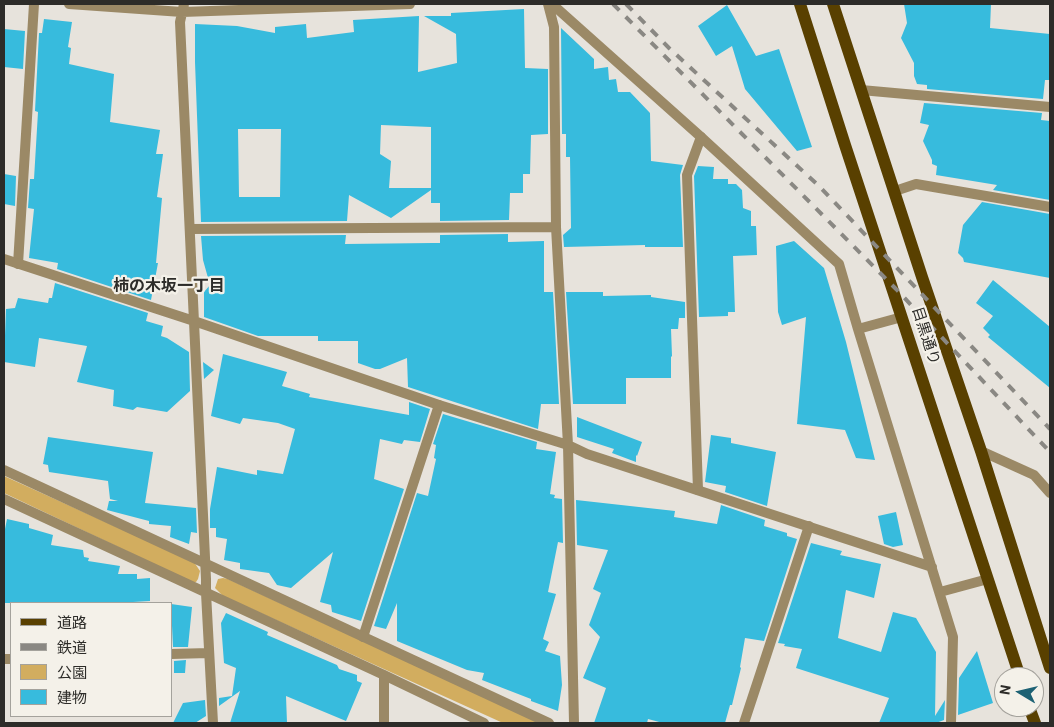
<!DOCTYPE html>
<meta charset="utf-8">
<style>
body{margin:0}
#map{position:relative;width:1054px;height:727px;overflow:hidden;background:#e7e3dc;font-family:Roboto,"Noto Sans JP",sans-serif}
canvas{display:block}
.frame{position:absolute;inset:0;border:5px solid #2d2c29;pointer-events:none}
.legend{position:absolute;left:10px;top:602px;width:162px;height:115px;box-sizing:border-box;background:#f4f1e9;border:1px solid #a4a29c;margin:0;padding:6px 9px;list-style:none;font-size:15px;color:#2d2c29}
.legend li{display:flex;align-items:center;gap:10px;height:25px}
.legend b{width:25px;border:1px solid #a4a29c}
.north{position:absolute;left:994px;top:667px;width:50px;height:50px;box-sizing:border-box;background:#f4f1e9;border:1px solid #a4a29c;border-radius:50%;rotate:279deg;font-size:14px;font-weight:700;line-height:20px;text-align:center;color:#2d2c29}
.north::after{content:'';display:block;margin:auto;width:18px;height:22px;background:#1d6274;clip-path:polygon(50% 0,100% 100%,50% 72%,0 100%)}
</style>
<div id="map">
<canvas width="1054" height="727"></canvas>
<div class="frame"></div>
<ul class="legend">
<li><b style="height:6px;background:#594000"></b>道路</li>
<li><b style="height:6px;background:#8a8883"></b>鉄道</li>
<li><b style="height:14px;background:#d2ad5f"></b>公園</li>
<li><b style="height:14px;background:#37bbdd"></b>建物</li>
</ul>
<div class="north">N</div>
</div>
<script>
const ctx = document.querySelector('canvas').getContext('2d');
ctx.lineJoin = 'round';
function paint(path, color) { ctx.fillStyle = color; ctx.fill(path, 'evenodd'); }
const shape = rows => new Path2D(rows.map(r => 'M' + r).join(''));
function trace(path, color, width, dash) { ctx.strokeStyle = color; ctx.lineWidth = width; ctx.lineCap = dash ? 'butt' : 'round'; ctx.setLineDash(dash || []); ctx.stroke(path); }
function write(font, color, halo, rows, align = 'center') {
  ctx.font = font + ' Roboto,"Noto Sans JP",sans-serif'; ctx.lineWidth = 4.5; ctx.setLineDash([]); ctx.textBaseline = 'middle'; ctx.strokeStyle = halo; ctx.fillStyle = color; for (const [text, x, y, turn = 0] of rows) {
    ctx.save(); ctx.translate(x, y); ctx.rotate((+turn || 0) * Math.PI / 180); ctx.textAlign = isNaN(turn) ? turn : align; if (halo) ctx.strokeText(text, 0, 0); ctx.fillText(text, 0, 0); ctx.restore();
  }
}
paint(shape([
 [4,476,194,562,200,571,198,579,196,582,192,582,4,493],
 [223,578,228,579,540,723,503,723,223,596,215,588,218,579]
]), '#d2ad5f');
paint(shape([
 [904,4,991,4,990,28,1050,34,1050,80,1045,80,1043,99,927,89,927,85,917,84,914,76,914,63,901,38,907,23],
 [727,5,756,56,779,49,812,147,797,151,745,89,732,46,716,56,698,26],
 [524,9,525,68,548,69,548,134,531,135,530,174,523,174,523,193,510,193,509,220,440,221,440,203,431,203,431,190,391,218,349,195,347,221,201,222,195,62,195,24,237,26,275,33,275,27,306,24,307,38,354,32,353,20,419,16,418,72,457,63,456,34,424,16,451,16,451,13],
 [381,125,431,127,431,188,389,188,391,161,380,154],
 [238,129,281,129,280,197,239,197],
 [44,19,72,22,68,47,71,48,69,64,114,74,110,122,160,130,156,154,163,154,157,197,162,198,156,263,158,263,151,300,57,269,58,263,29,258,34,209,28,208,30,179,34,179,38,112,35,111,39,33,42,33],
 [561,28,594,59,594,69,608,67,609,80,616,79,618,92,630,92,650,113,651,161,683,165,680,175,683,247,645,247,645,245,564,247,563,235,571,228,570,157,566,157,566,134,562,134],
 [4,29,25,31,23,69,4,67],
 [924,103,1042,113,1041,120,1050,121,1050,200,993,190,997,185,936,175,937,166,932,164,932,160,923,141,929,125,920,123],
 [698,166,714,167,713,179,728,179,728,184,736,184,742,190,743,208,751,211,751,226,756,226,757,255,733,256,735,312,728,312,728,316,699,317,694,176],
 [4,174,16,176,15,206,4,204],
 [982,202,1050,214,1050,278,964,262,963,258,958,253,963,225],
 [508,234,508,242,544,241,544,292,553,292,559,404,541,404,538,429,408,387,407,358,380,369,375,369,358,363,358,341,318,341,318,336,258,336,204,317,204,292,210,285,203,260,201,236,346,235,345,244,433,243,440,243,440,235],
 [794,241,824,268,846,342,875,460,856,458,845,430,797,424,806,317,782,325,778,312,776,246],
 [993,280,1050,327,1050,388,988,337,990,335,983,328,993,316,976,303],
 [55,283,148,313,146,321,163,326,161,336,167,338,189,352,190,391,167,412,137,407,133,410,113,406,114,390,77,382,87,346,39,338,35,367,4,362,6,309,15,308,18,298,48,303,49,298,52,298],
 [566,292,603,292,603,296,651,295,651,297,685,302,685,318,679,318,678,329,671,329,672,356,671,357,671,378,626,378,626,404,573,404],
 [223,354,287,372,282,386,310,394,309,397,409,415,409,402,430,409,420,442,404,440,402,444,380,439,374,479,404,489,361,621,332,612,331,605,320,602,333,552,291,588,277,585,269,573,240,569,240,563,224,560,227,539,216,537,216,528,210,528,210,509,217,467,257,475,257,470,283,474,295,429,278,423,243,418,240,424,211,416],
 [203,362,214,370,204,379],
 [443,414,537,442,536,449,556,452,550,494,555,495,554,498,562,499,563,543,558,542,548,592,556,594,543,639,549,642,545,651,560,656,562,685,558,711,531,701,531,699,482,680,484,673,467,670,397,641,397,603,386,629,374,626,417,493,428,496,436,459,434,458,436,445,433,444],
 [577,417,642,442,637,456,636,455,636,462,612,453,614,449,577,437],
 [711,435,731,438,731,443,776,452,767,506,725,492,726,486,705,482],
 [48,437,153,452,145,503,196,508,197,533,191,532,189,544,170,537,171,526,149,524,149,521,107,510,109,501,118,501,110,499,108,481,49,472,48,465,43,464],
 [576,500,675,511,674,517,717,524,721,505,765,520,764,526,787,533,787,536,797,539,764,641,745,638,740,667,741,668,732,705,730,705,725,723,663,723,648,719,647,723,594,723,606,688,583,678,600,637,589,625,601,593,593,589,608,550,577,545],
 [896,512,903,545,893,547,884,544,878,516],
 [7,519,29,524,29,528,53,535,51,545,83,550,84,557,89,558,88,561,120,566,118,574,137,574,137,579,150,578,150,601,116,603,4,603,4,534],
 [811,543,842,551,840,555,881,564,874,598,846,590,838,638,881,652,893,612,916,618,936,652,935,716,945,700,944,720,936,723,879,723,889,698,796,668,802,649,784,646,785,644,778,643],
 [171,604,192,607,188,647,173,647],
 [226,613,268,632,267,635,337,665,339,669,357,675,357,681,362,683,346,721,286,696,287,723,230,723,240,691,219,706,219,698,232,696,236,668,224,663,221,623],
 [977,651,993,703,958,715,959,678],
 [186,660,185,673,174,673,174,661],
 [205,700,206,716,195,723,173,723,183,703]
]), '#37bbdd');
trace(shape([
 [861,90,1050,107],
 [18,264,34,4],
 [698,490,687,175,701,137],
 [363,637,439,405],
 [744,723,809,526]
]), '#9b8966', 10);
trace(shape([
 [69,4,182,12,410,4],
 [184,4,180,22,206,579,206,593,213,723],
 [548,4,554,27,556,227,568,445,574,723],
 [552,4,701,137,839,264,858,329,902,317],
 [895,191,916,184,1050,207],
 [190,229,556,227],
 [4,259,194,321,439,405,568,445,587,454,932,567],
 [858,329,953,637,951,723],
 [981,451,1034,475,1050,493],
 [4,470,549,723],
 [4,499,384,675,484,723],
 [940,592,988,579],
 [171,654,209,653],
 [4,659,11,659],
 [384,723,384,675]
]), '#9b8966', 10);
trace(shape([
 [800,4,845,145,1020,677],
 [833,4,922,277,981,451,1050,668],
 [1029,707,1035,723]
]), '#594000', 12);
trace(shape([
 [613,4,896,289,1050,452],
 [626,4,669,48,819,186,1050,429]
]), '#8a8883', 4, [9, 9]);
write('15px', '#2d2c29', '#f4f1e9', [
 ["目黒通り",925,336,72]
]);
write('bold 16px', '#2d2c29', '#f4f1e9', [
 ["柿の木坂一丁目",169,287]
]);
</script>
